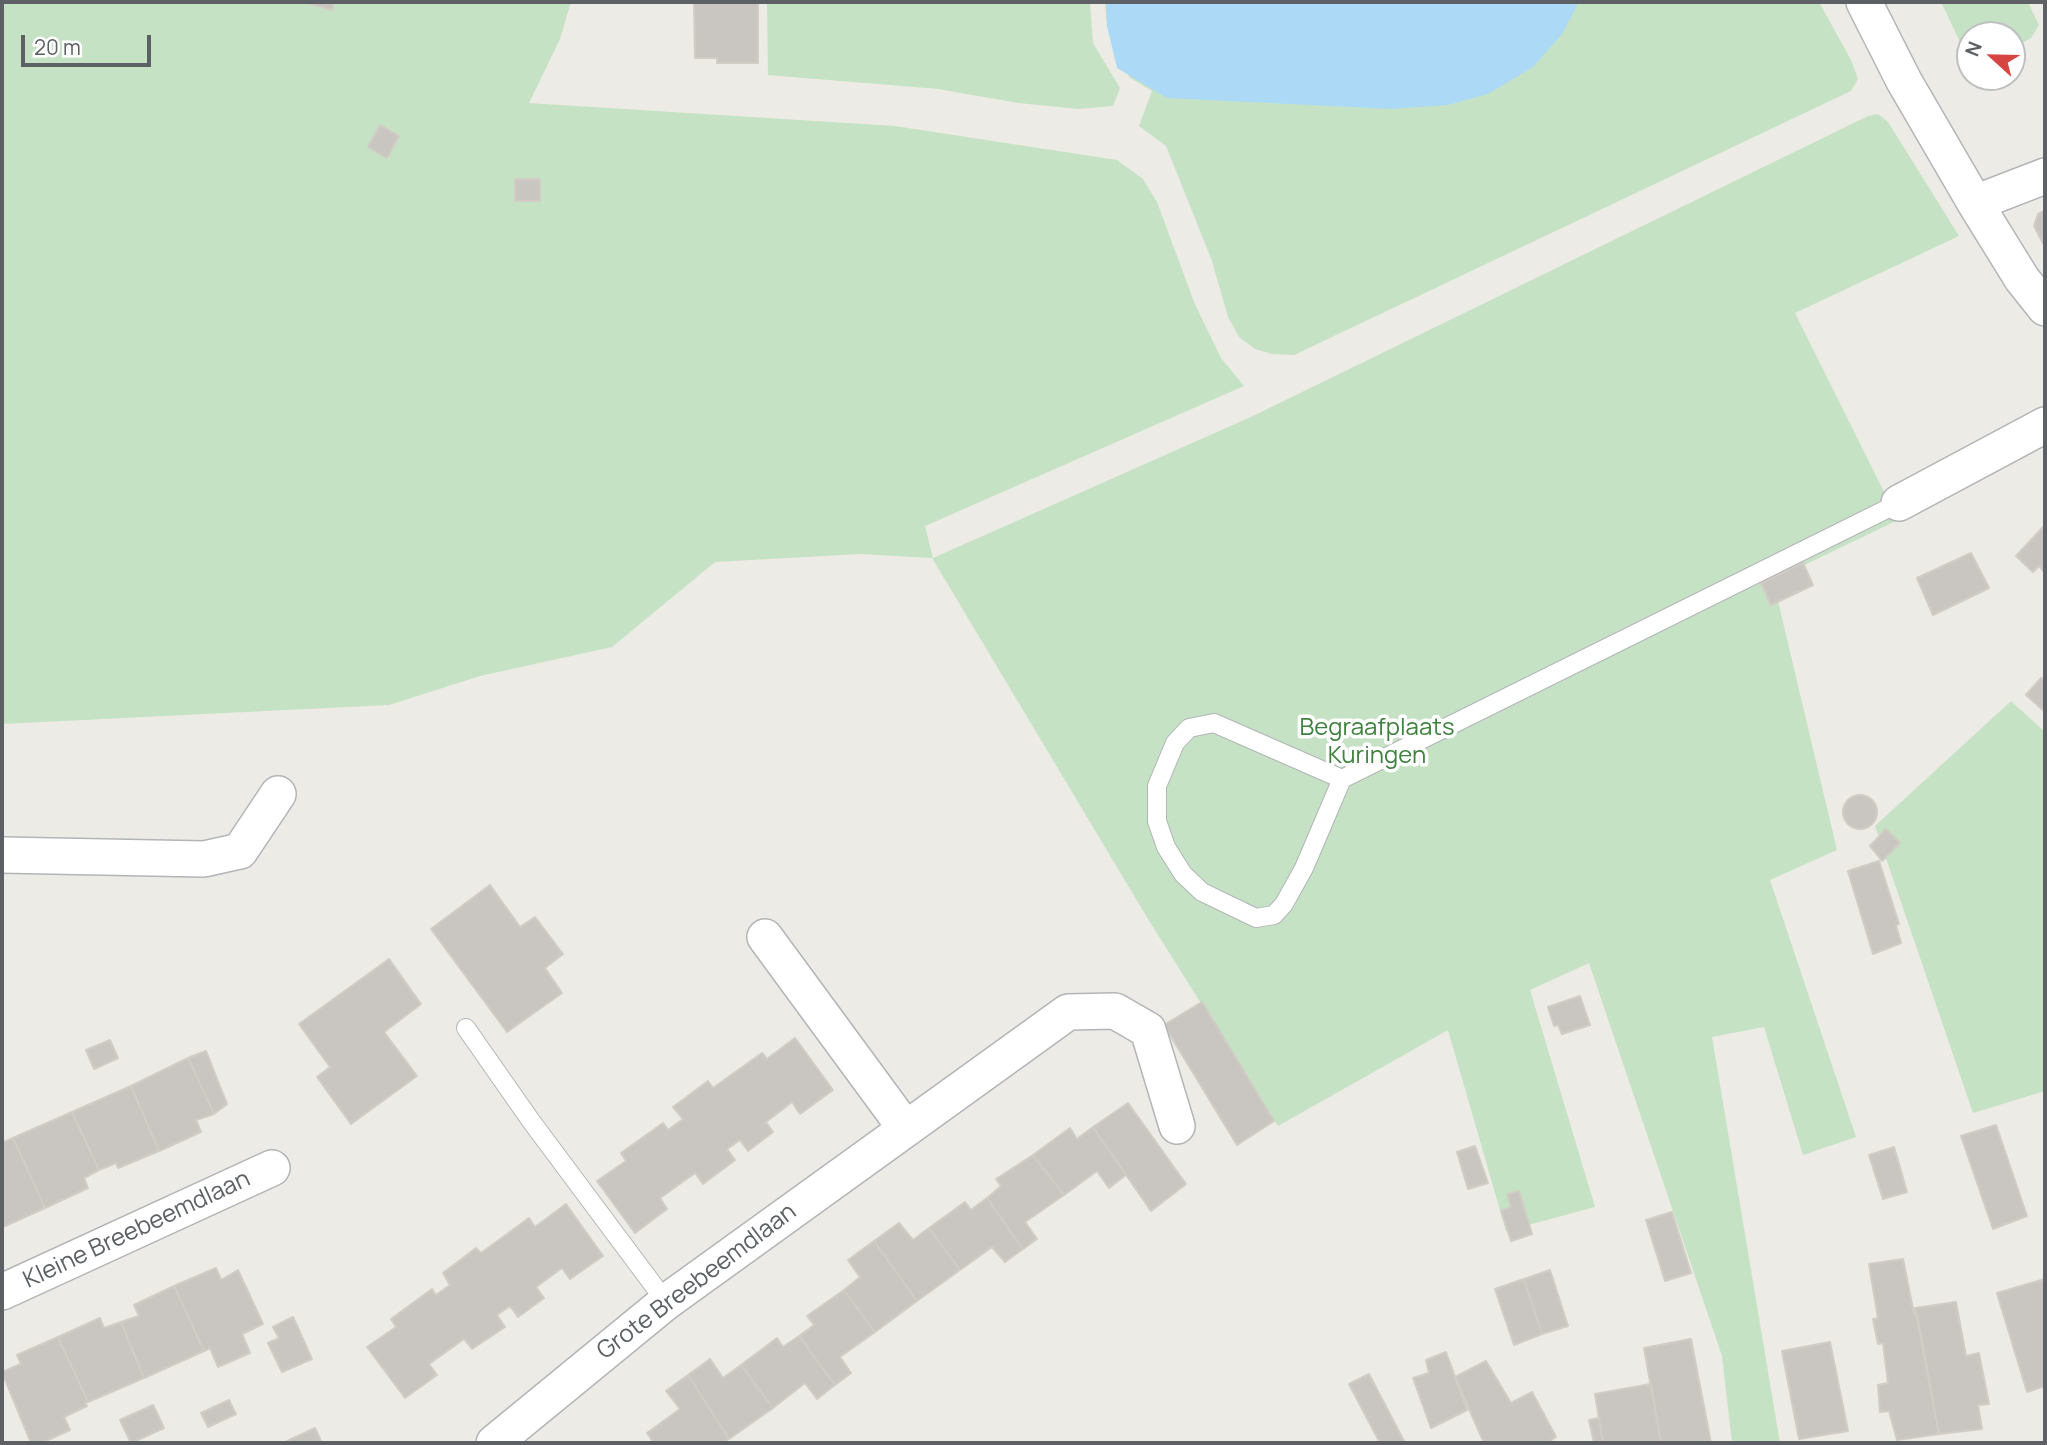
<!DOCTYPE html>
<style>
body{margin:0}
#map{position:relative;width:2047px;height:1445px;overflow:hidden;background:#edebe5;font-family:Manrope,sans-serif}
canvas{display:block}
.frame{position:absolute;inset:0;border:4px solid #5d6064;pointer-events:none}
.north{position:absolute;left:1956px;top:21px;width:70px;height:70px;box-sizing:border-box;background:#fff;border:2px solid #bebfc1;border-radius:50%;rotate:292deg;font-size:19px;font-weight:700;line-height:28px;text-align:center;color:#5d6064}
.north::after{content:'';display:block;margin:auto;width:24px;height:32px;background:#d74542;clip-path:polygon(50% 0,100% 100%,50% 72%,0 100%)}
.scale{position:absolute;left:21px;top:35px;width:130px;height:32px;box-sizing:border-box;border:4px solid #5d6064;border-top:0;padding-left:9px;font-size:21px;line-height:24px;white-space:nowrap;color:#5d6064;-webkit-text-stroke:5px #fff;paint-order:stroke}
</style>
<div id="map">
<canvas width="2047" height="1445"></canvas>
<div class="frame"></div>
<div class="north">N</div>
<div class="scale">20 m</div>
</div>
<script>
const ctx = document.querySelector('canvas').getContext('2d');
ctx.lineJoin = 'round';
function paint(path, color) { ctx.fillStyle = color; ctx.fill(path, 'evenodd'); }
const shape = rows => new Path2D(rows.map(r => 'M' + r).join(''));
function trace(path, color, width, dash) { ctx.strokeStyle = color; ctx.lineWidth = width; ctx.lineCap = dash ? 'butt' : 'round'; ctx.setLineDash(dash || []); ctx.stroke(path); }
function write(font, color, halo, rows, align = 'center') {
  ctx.font = font + ' Manrope,sans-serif'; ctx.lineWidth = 7; ctx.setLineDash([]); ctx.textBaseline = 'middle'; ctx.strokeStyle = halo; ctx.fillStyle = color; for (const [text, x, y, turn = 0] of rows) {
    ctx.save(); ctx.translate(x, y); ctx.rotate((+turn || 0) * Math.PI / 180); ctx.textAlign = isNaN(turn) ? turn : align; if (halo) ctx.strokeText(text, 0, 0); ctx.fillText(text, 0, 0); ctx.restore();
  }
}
paint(shape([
 [2,2,571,2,560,39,529,103,895,126,1117,160,1143,179,1157,202,1194,302,1221,358,1244,386,925,526,933,558,1253,416,1868,116,1878,114,1888,122,1959,236,1795,313,1898,520,1773,580,1837,850,1770,880,1856,1137,1803,1155,1764,1027,1712,1037,1780,1443,1732,1443,1722,1356,1589,963,1530,990,1595,1207,1506,1231,1448,1030,1278,1126,1148,919,932,558,859,554,715,562,612,647,480,676,389,705,2,724],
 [767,2,1090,2,1093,43,1120,88,1113,106,1079,109,1018,103,938,89,768,75],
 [1105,2,1819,2,1851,60,1858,79,1851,91,1294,355,1272,354,1255,349,1239,337,1228,317,1212,261,1166,146,1139,126,1152,91,1130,78,1115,55,1107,26],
 [1941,2,2028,2,2039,25,2031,38,2012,49,2012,35,1970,35,1970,51,1960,42],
 [2011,701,2045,732,2045,1091,1973,1113,1875,826]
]), '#c6e2c4');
paint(shape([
 [1106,2,1579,2,1562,34,1533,67,1488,94,1448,105,1391,109,1167,98,1117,68,1107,26]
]), '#acdaf6');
const building = shape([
 [304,2,334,2,332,10,304,2],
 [694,2,758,2,758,63,717,63,717,58,695,58,694,2],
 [380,125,399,136,387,158,368,147,380,125],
 [515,179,540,179,540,201,515,201,515,179],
 [2045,210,2045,247,2034,226,2038,214,2045,210],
 [2045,525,2045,573,2039,566,2033,572,2016,556,2045,525],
 [1971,553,1989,588,1933,615,1917,578,1971,553],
 [1803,563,1813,585,1771,605,1761,583,1803,563],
 [2041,678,2045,682,2045,712,2026,695,2041,678],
 '1843 812a17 17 0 1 1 34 0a17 17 0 1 1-34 0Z',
 [1886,829,1900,843,1882,861,1870,846,1886,829],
 [1879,861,1899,924,1896,925,1901,943,1873,954,1848,871,1879,861],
 [490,885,520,927,535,917,563,954,545,968,562,993,507,1032,431,929,490,885],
 [389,959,421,1004,384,1032,417,1076,351,1124,317,1077,330,1067,299,1024,389,959],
 [1580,996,1590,1025,1562,1034,1558,1025,1554,1026,1548,1007,1580,996],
 [1202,1002,1274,1121,1237,1145,1164,1025,1202,1002],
 [795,1038,833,1090,800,1114,792,1102,766,1122,773,1132,748,1151,740,1140,727,1149,735,1160,703,1184,695,1173,660,1198,667,1209,635,1233,597,1181,626,1161,621,1153,663,1123,668,1130,683,1119,673,1107,708,1081,713,1088,762,1053,767,1059,795,1038],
 [110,1040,118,1058,94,1069,86,1050,110,1040],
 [206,1051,227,1104,214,1114,188,1058,206,1051],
 [188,1058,214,1114,196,1120,201,1132,159,1151,131,1086,188,1058],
 [131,1086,159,1151,118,1168,116,1163,99,1170,72,1112,131,1086],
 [1128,1103,1186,1184,1151,1211,1093,1127,1128,1103],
 [72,1112,99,1170,84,1178,88,1188,45,1208,13,1138,72,1112],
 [1996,1125,2027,1216,1993,1229,1961,1136,1996,1125],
 [1093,1127,1126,1175,1109,1188,1097,1171,1064,1195,1033,1155,1070,1128,1077,1139,1093,1127],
 [13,1138,45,1208,5,1226,2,1218,2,1143,13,1138],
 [1475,1146,1488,1183,1468,1189,1457,1152,1475,1146],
 [1894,1147,1907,1192,1883,1199,1869,1155,1894,1147],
 [1033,1155,1064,1195,1025,1222,1037,1239,1023,1249,987,1198,1001,1186,996,1179,1033,1155],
 [1519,1191,1532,1234,1511,1241,1501,1211,1511,1207,1507,1194,1519,1191],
 [987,1198,1023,1249,1005,1262,992,1247,960,1270,929,1228,965,1202,971,1210,987,1198],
 [566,1204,603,1256,570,1279,562,1268,536,1287,544,1298,518,1317,510,1306,497,1315,505,1327,472,1349,464,1339,429,1364,437,1375,405,1398,367,1347,396,1327,391,1319,432,1289,436,1295,450,1285,443,1273,476,1248,481,1253,529,1218,535,1227,566,1204],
 [1672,1212,1691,1273,1665,1281,1646,1220,1672,1212],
 [899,1223,913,1240,929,1228,960,1270,917,1301,874,1241,899,1223],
 [874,1241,917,1301,875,1332,844,1290,860,1277,848,1260,874,1241],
 [1903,1259,1914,1314,1917,1313,1939,1434,1897,1440,1889,1411,1880,1412,1878,1385,1888,1383,1883,1343,1878,1344,1873,1319,1878,1318,1869,1264,1903,1259],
 [216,1268,221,1280,238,1270,263,1324,242,1334,250,1353,218,1367,210,1348,204,1351,174,1286,216,1268],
 [1550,1270,1568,1326,1542,1334,1524,1279,1550,1270],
 [1524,1279,1542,1334,1514,1345,1495,1289,1524,1279],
 [2045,1279,2045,1386,2027,1392,1997,1293,2045,1279],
 [174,1286,204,1351,144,1378,121,1322,139,1316,134,1305,174,1286],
 [844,1290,875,1332,840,1357,851,1373,835,1385,799,1336,814,1325,807,1316,844,1290],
 [1956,1302,1966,1356,1979,1353,1989,1404,1978,1405,1982,1429,1939,1434,1915,1308,1956,1302],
 [293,1317,312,1359,282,1372,268,1343,279,1338,273,1327,293,1317],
 [100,1318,104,1328,121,1322,144,1378,88,1402,58,1337,100,1318],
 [799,1336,835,1385,817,1399,805,1383,773,1408,741,1365,777,1338,783,1347,799,1336],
 [58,1337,88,1402,85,1403,87,1406,64,1417,70,1430,41,1443,31,1443,2,1372,21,1364,17,1355,58,1337],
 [1691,1339,1711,1443,1661,1443,1644,1348,1691,1339],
 [1830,1342,1848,1431,1799,1439,1782,1351,1830,1342],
 [1446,1352,1467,1410,1431,1428,1413,1378,1429,1373,1426,1360,1446,1352],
 [710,1359,723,1378,741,1365,773,1408,729,1439,688,1375,710,1359],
 [1486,1361,1511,1403,1532,1392,1556,1437,1551,1440,1553,1443,1484,1443,1455,1377,1486,1361],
 [1369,1374,1405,1443,1380,1443,1349,1384,1369,1374],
 [688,1375,729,1439,722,1443,654,1443,647,1433,680,1409,666,1391,688,1375],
 [1651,1384,1661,1443,1603,1443,1595,1394,1651,1384],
 [229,1400,236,1414,208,1427,201,1413,229,1400],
 [153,1405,164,1428,131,1443,120,1420,153,1405],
 [1599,1418,1603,1443,1594,1443,1589,1420,1599,1418],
 [315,1428,322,1443,283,1443,315,1428]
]);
paint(building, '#c9c6c2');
trace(building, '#d1ccc4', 2);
const service = shape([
 [1342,779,1304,868,1284,904,1274,915,1256,918,1202,892,1183,874,1166,847,1157,821,1157,786,1175,743,1189,728,1214,723,1342,779,1899,503],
 [466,1028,531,1121,666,1302]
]);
const minor = shape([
 [1864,2,1904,81,1975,203,2022,279,2045,308],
 [1975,203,2045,176],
 [1899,503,2045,425],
 [2,855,204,859,240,851,278,794],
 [765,937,906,1129],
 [2,1292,272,1168],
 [494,1443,666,1302,1068,1012,1115,1011,1148,1030,1177,1126]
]);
trace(service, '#b2b5b8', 20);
trace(minor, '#b2b5b8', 38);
trace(service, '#fff', 18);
trace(minor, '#fff', 35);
write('24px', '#3f813e', '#fff', [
 ["Begraafplaats",1377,728],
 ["Kuringen",1377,756]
]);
write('24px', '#5d6064', '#fff', [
 ["Kleine Breebeemdlaan",137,1230,-25],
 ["Grote Breebeemdlaan",697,1282,-37]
]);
</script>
